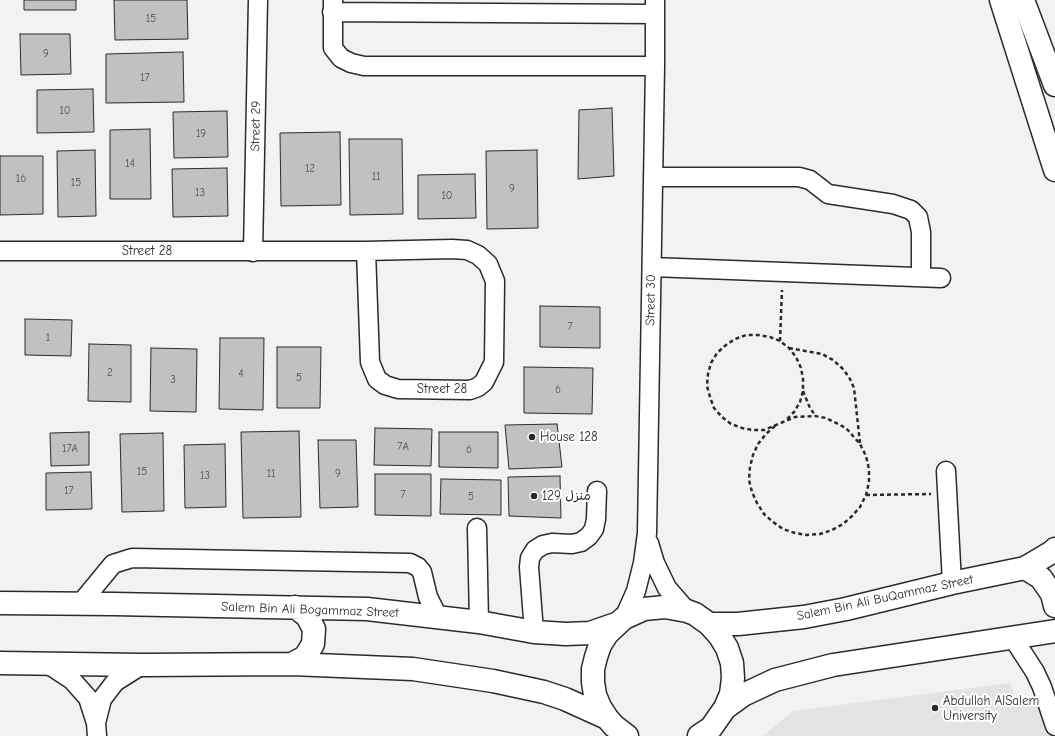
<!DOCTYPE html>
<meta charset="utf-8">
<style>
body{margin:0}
canvas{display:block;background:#f2f2f2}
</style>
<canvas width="1055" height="736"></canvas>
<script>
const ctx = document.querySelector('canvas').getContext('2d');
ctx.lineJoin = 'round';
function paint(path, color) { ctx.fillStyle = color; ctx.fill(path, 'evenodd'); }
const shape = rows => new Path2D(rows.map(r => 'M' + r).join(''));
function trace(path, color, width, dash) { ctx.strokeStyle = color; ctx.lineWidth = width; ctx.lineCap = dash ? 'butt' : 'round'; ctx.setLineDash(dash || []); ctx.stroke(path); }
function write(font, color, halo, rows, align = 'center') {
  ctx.font = font + ' "Comic Neue","Playpen Sans Arabic",sans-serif'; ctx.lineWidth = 4; ctx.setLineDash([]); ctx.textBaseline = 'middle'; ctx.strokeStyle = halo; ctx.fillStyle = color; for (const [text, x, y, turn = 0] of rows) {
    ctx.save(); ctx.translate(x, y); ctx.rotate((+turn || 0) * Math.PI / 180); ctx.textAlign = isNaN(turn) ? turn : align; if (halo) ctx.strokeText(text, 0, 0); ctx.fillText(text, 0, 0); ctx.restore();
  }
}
paint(shape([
 [1010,683,1017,705,1055,693,1055,736,763,736,793,711]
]), '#e3e3e3');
const building = shape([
 [24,0,76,0,76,10,24,10,24,0],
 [114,0,187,0,188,39,115,40,114,0],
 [20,34,70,34,71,74,21,75,20,34],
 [183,52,184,102,106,103,106,54,183,52],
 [93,89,94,132,37,133,37,90,93,89],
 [612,108,614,176,578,179,579,110,612,108],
 [227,111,228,157,174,158,173,112,227,111],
 [150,129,151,199,110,199,110,130,150,129],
 [340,132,341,205,281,206,280,133,340,132],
 [349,139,402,139,403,214,350,215,349,139],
 [95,150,96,216,58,217,57,151,95,150],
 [537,150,538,228,487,229,486,151,537,150],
 [0,156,43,156,43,214,0,215,0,156],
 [227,168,228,216,173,217,172,169,227,168],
 [475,174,476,218,418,219,418,175,475,174],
 [540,306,600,307,600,348,540,347,540,306],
 [25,319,72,320,71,356,25,355,25,319],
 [220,338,264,338,263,410,219,409,220,338],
 [89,344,131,345,131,402,88,401,89,344],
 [277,347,321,347,320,408,277,408,277,347],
 [151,348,197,349,196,412,150,411,151,348],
 [524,367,593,368,592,414,524,413,524,367],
 [557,424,562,467,509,469,505,425,557,424],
 [375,428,432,429,431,466,374,465,375,428],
 [299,431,301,517,243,518,241,432,299,431],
 [89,432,89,465,51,466,50,433,89,432],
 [439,432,498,432,498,468,439,467,439,432],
 [163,433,164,511,122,512,120,434,163,433],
 [318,440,356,440,358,507,320,508,318,440],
 [225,444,226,507,185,508,184,445,225,444],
 [91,472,92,509,46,510,46,473,91,472],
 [375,474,431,474,431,516,375,515,375,474],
 [560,476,561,518,509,516,508,477,560,476],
 [441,479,501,480,501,515,440,514,441,479]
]);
paint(building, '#c1c1c1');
trace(building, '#2b2b2b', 1);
const minor = shape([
 [333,0,333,48,341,58,351,63,364,66,655,66,655,0],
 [332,12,655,14],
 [653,177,799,177,810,180,828,194,893,204,911,210,918,217,921,232,921,277],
 [0,251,366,251,452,249,467,250,478,255,488,264,495,281,494,362,484,382,478,387,470,390,398,389,385,385,377,379,370,362,366,251],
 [253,252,258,0],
 [652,267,941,278],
 [946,471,952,583],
 [477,528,479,622],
 [649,543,655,563,667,588,687,611],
 [80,604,113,564,132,558,410,563,418,567,422,572,428,597,438,617],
 [624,618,636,591,643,563,647,533,655,66],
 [534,632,529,567,530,558,535,550,543,545,552,543,572,544,581,542,589,536,594,529,596,519,597,491],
 [1013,638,1035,672,1042,687,1055,726],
 [46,663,72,680,88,698,96,723],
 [97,736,96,723,102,699,115,682,142,665]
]);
const major = shape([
 [1001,0,1055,170],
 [1025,568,1041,578,1052,594,1055,606],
 [0,603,114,604,367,609,479,622,534,632,566,634,590,633,616,624],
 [709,624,738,624,804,617,846,609,952,583,1025,568,1052,552,1055,549],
 [0,663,142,665,292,664,413,669,493,681,544,692,565,699,607,718],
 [292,664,305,657,313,644,314,629,307,616,295,607],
 [725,708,743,695,775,680,833,665,1055,631],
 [627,736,614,726,607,718,600,707,595,695,593,682,593,669,596,657,600,645,607,634,624,618,644,609,665,607,687,611,695,614,709,624,719,635,727,648,732,663,733,678,731,694,725,708,711,728,699,736]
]);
const highway = shape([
 [1023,0,1055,85]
]);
trace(minor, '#2b2b2b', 21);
trace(major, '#2b2b2b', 25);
trace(highway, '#2b2b2b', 25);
trace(shape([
 [780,341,782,290],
 [789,348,822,354,833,360,842,368,849,377,854,388,860,443],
 [803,391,810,408,815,415],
 [775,426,766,434,758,444,753,455,750,467,749,480,752,492,757,503,764,514,773,522,783,529,795,533,807,535,820,534,832,530,843,524,852,516,860,507,866,495,869,482,869,469,866,456,860,444,846,428,826,418,815,416,795,417,764,430,753,430,742,428,731,424,722,417,714,408,710,397,707,386,708,374,711,363,717,353,726,345,735,339,746,335,758,335,770,337,780,341,789,348,796,357,801,368,803,379,803,391,800,402,794,412,786,420],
 [866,495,931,494]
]), '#2b2b2b', 2.5, [4, 3]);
trace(minor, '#fff', 18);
trace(major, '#fff', 22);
trace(highway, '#fff', 22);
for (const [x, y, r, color] of [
 [532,437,4,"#2b2b2b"],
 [534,496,4,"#2b2b2b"],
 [935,708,4,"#2b2b2b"]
]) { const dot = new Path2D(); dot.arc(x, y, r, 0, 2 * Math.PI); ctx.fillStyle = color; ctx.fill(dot); trace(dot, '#fff', 1.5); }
write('11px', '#505050', null, [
 ["15",151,19],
 ["9",46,54],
 ["17",145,78],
 ["10",65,111],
 ["19",201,134],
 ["14",130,164],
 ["12",310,169],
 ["11",376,177],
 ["16",21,179],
 ["15",76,183],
 ["9",512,189],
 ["13",200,193],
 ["10",447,196],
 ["7",570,327],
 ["1",48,338],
 ["2",110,373],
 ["4",241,374],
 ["5",299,378],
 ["3",173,380],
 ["6",558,390],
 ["7A",403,447],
 ["17A",70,449],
 ["6",469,450],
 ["15",142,472],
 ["11",271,474],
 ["9",338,474],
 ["13",205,476],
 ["17",69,491],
 ["7",403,495],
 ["5",471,497]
]);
write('13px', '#2b2b2b', '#fff', [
 ["Street 29",256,126,-89],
 ["Street 28",147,251],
 ["Street 30",651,300,-89],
 ["Street 28",442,389],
 ["Salem Bin Ali BuQammaz Street",885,598,-12],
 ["Salem Bin Ali Bogammaz Street",310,610,2]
]);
write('13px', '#2b2b2b', '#fff', [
 ["House 128",540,437],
 ["منزل 129",542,496],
 ["Abdullah AlSalem",943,701],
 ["University",943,716]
], 'left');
</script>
